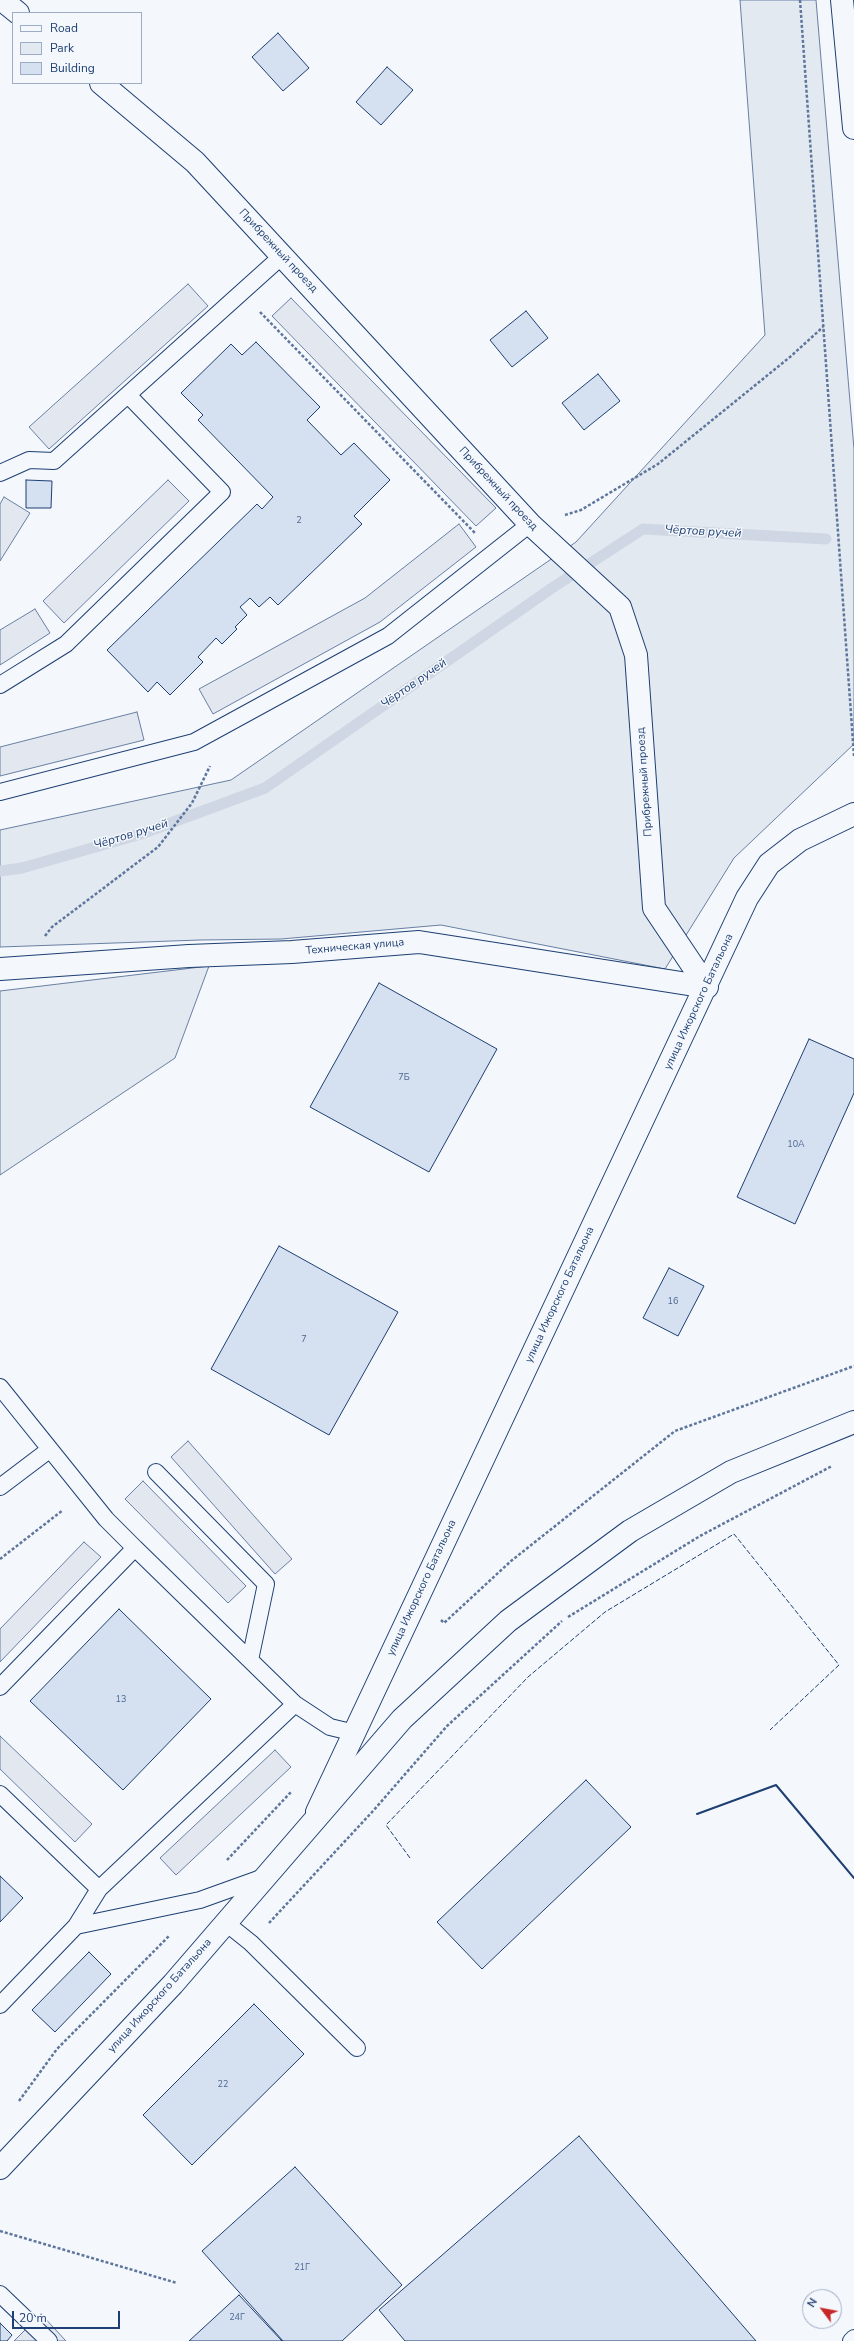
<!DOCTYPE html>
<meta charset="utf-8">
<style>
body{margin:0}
#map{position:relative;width:854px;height:2341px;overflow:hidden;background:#f4f7fb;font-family:"Nunito Sans",sans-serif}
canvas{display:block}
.legend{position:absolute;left:12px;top:12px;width:130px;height:72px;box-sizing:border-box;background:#f4f7fb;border:1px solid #9eadc5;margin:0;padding:5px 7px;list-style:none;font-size:12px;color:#1d3f73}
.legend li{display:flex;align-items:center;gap:8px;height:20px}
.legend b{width:20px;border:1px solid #9eadc5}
.north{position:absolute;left:802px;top:2289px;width:40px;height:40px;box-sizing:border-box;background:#f4f7fb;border:1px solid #9eadc5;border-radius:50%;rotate:302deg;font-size:11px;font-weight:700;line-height:16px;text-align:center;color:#1d3f73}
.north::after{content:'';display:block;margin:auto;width:14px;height:18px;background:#c62828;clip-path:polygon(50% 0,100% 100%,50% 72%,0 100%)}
.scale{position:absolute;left:12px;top:2311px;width:108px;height:18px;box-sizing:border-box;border:2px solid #1d3f73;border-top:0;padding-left:5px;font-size:12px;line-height:14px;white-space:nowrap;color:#1d3f73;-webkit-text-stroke:3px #f4f7fb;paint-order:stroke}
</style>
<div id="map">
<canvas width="854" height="2341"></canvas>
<ul class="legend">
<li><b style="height:5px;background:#f4f7fb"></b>Road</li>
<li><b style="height:11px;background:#e3e9f0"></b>Park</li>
<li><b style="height:11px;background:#d5e0f0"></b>Building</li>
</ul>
<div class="north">N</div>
<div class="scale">20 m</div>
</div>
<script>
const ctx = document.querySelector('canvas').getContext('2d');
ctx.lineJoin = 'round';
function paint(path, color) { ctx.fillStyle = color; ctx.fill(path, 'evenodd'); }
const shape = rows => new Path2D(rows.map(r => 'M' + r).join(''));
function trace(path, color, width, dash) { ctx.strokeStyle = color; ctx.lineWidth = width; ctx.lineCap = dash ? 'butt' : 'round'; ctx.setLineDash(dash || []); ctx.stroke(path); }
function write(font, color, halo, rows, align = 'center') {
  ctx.font = font + ' "Nunito Sans",sans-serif'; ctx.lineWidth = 3; ctx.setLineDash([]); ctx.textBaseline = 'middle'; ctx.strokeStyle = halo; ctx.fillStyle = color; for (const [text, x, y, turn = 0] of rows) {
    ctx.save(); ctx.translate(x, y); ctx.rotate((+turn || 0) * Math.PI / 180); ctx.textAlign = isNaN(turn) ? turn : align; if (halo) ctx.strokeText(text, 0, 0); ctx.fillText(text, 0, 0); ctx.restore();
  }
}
const green = shape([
 [740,0,816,0,854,449,854,744,734,858,665,969,441,925,281,939,200,940,0,947,0,830,231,780,576,542,765,335,740,0],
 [209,966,175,1058,0,1175,0,991,209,966]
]);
paint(green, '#e3e9f0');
trace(green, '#687fa3', 1);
const parking = shape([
 [188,284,208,306,49,449,29,427,188,284],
 [291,298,496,508,476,526,272,316,291,298],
 [168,480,189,501,64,623,43,601,168,480],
 [4,497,30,513,0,561,0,504,4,497],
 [459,524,476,547,380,622,213,714,199,689,365,598,459,524],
 [35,609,50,633,0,665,0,630,35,609],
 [137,712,144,740,0,776,0,747,137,712],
 [188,1441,292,1559,275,1574,171,1457,188,1441],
 [143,1481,246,1586,228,1603,125,1499,143,1481],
 [84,1542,101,1557,0,1662,0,1629,84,1542],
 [0,1736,92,1824,75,1842,0,1769,0,1736],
 [275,1750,291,1767,176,1875,160,1858,275,1750],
 [41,2314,66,2341,14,2341,41,2314]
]);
paint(parking, '#e3e8f0');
trace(parking, '#687fa3', 1);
trace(shape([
 [0,871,22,868,141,834,265,788,552,588,643,529,826,539]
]), '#cfd7e4', 11);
const building = shape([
 [278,33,309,68,283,91,252,57,278,33],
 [387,67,413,90,381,125,356,102,387,67],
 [526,311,548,338,512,367,490,340,526,311],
 [256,342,320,407,307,420,341,455,354,443,390,480,354,516,362,524,278,605,270,597,259,607,250,598,240,607,247,615,235,627,237,629,222,644,216,638,198,657,203,662,170,695,157,682,148,692,107,650,257,504,262,509,273,497,198,420,203,415,181,393,231,344,242,355,256,342],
 [598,374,620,401,584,430,562,403,598,374],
 [26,480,52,481,51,508,26,508,26,480],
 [379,983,497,1049,429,1172,310,1107,379,983],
 [809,1039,854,1059,854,1093,795,1224,737,1197,809,1039],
 [279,1246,398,1312,329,1435,211,1369,279,1246],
 [669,1268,704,1286,678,1336,643,1318,669,1268],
 [119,1609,211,1699,123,1790,30,1701,119,1609],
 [586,1780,631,1827,482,1969,437,1922,586,1780],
 [0,1876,23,1898,0,1922,0,1876],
 [89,1952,111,1974,55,2032,32,2010,89,1952],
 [254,2004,304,2054,192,2165,143,2115,254,2004],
 [579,2136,756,2341,405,2341,379,2310,579,2136],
 [295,2167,402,2285,342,2341,283,2341,202,2251,295,2167],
 [239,2295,282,2341,189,2341,239,2295],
 [0,2323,12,2335,7,2341,0,2341,0,2323]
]);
paint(building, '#d5e0f0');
trace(building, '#1d3f73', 1);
const service = shape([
 [0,473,29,460,54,461,282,256],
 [0,685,66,644,222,492,128,395],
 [0,792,194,742,388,636,530,524],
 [0,1387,106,1519,135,1548],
 [156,1472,266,1584,250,1660],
 [0,1487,49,1450],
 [0,1687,135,1548,295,1704,330,1727,355,1733],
 [0,1794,99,1889],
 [226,1923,251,1943,357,2048],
 [76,1926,200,1900,264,1877],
 [0,2005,76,1926,99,1889,295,1704],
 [0,2294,49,2341],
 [851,2341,854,2338]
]);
const minor = shape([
 [2,0,18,13],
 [101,83,195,162,530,524,620,607,636,655,654,908,707,987],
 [0,969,189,956,292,952,419,942,707,987],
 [317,1812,747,898,769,864,800,840,854,814]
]);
const tertiary = shape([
 [0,2168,173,1984,402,1719,508,1621,630,1531,731,1472,854,1422]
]);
const trunk = shape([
 [842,0,854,128]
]);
trace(service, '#1d3f73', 18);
trace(minor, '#1d3f73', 24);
trace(tertiary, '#1d3f73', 24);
trace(trunk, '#1d3f73', 24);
trace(shape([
 [800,0,854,756],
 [260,312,475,533],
 [565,515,581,510,658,464,790,357,823,327],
 [45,936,52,927,158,847,192,803,210,766],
 [0,1559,63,1510],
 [568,1617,700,1536,832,1466],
 [441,1620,444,1623,511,1561,675,1431,854,1366],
 [227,1860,291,1792],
 [269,1923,373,1811,447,1726,562,1621],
 [19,2101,57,2049,170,1935],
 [0,2231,177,2283]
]), '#5e769c', 2.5, [3, 2]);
trace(service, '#f4f7fb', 16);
trace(minor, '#f4f7fb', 22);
trace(tertiary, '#f4f7fb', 22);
trace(trunk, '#f4f7fb', 22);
trace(shape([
 [410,1858,386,1825,528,1677,605,1612,734,1534,839,1665,770,1730]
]), '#1d3f73', 1, [5, 2]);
trace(shape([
 [697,1814,776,1785,854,1878]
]), '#1d3f73', 2);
write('9px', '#4b6792', null, [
 ["2",299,521],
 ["7Б",404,1078],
 ["10А",796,1145],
 ["16",673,1302],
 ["7",304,1340],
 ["13",121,1700],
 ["22",223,2085],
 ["21Г",302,2268],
 ["24Г",237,2318]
]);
write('11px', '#1d3f73', '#f4f7fb', [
 ["Прибрежный проезд",278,251,47],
 ["Прибрежный проезд",498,489,47],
 ["Прибрежный проезд",645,782,-94],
 ["Техническая улица",355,947,-5],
 ["улица Ижорского Батальона",699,1002,-65],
 ["улица Ижорского Батальона",560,1295,-65],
 ["улица Ижорского Батальона",422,1588,-65],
 ["улица Ижорского Батальона",160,1996,-48]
]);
write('italic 12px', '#1d3f73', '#f4f7fb', [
 ["Чёртов ручей",703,532,3],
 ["Чёртов ручей",414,684,-35],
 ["Чёртов ручей",131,835,-17]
]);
</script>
